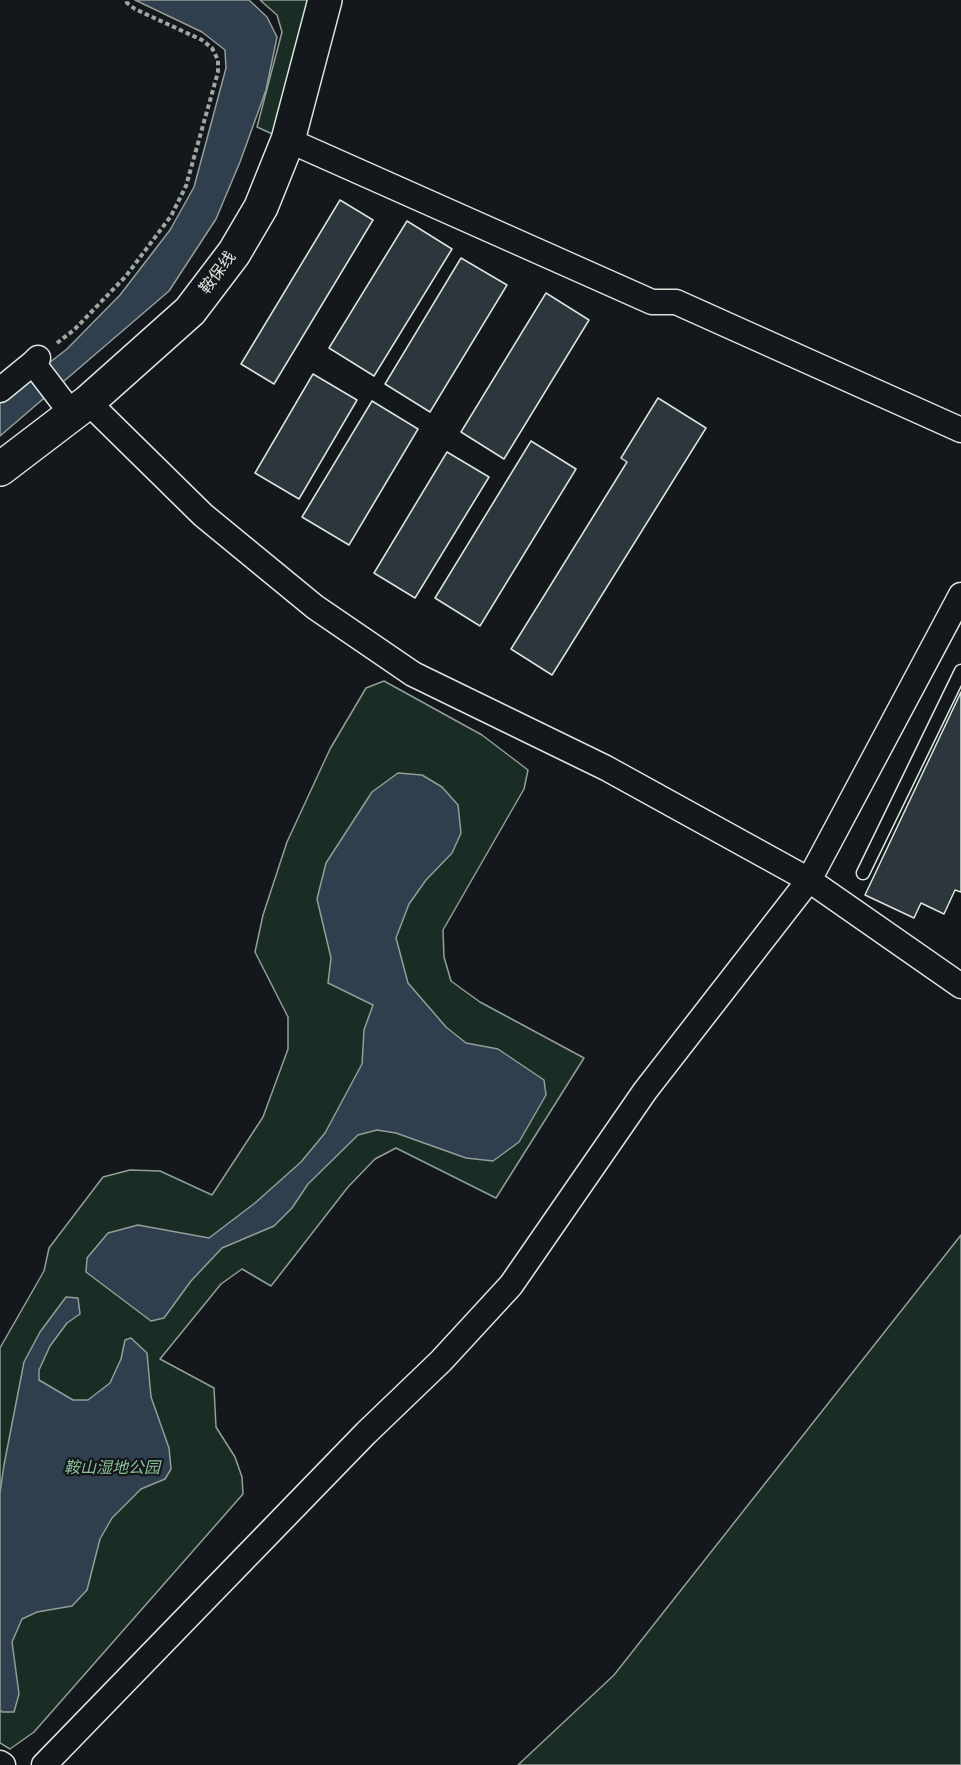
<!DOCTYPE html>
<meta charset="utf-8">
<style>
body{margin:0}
canvas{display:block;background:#14181c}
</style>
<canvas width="961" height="1765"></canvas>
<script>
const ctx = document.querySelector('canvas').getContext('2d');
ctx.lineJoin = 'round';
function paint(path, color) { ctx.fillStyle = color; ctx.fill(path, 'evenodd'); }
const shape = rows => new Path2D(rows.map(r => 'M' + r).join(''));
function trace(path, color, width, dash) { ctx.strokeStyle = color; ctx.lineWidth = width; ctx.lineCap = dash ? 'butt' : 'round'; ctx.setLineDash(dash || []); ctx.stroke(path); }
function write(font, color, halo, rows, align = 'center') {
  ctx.font = font + ' "Noto Serif","Noto Sans SC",serif'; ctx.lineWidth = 4.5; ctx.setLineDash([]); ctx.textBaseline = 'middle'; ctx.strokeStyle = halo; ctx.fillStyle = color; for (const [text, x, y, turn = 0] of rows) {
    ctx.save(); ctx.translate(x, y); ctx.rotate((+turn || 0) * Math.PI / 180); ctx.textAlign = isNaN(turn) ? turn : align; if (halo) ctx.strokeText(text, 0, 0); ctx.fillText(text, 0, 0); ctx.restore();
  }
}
const green = shape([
 [260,0,314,0,281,138,257,127,282,32,277,15,260,0],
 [384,681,482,735,528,770,524,789,443,930,444,957,451,981,480,1002,584,1058,496,1198,396,1148,375,1159,348,1187,271,1286,242,1269,221,1284,160,1359,214,1388,216,1427,235,1457,242,1477,243,1494,34,1732,10,1749,0,1743,0,1348,44,1271,49,1248,103,1177,130,1170,160,1171,212,1195,263,1117,288,1049,288,1017,255,952,263,915,287,842,330,749,366,688,384,681],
 [961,1235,961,1765,518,1765,614,1675,961,1235]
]);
paint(green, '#1a2d24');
trace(green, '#939e99', 1.5);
const water = shape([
 [135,0,249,0,267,17,277,37,266,90,240,162,216,219,169,291,0,436,0,401,67,349,120,295,170,230,194,187,226,68,225,50,202,32,135,0],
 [398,773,422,775,442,787,458,805,461,833,452,853,426,880,409,904,396,938,408,983,446,1027,466,1043,498,1049,544,1080,546,1095,519,1142,493,1161,466,1158,396,1133,377,1130,358,1135,308,1184,292,1208,274,1226,222,1248,191,1281,164,1318,151,1321,86,1272,87,1258,108,1233,138,1225,209,1238,255,1203,301,1162,325,1133,362,1064,364,1030,373,1005,328,983,331,958,317,899,326,863,372,792,398,773],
 [66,1297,78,1298,80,1314,67,1323,50,1346,39,1370,39,1380,73,1400,88,1400,110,1383,121,1359,125,1340,131,1338,147,1353,151,1397,169,1448,171,1469,165,1479,141,1489,112,1518,100,1539,87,1590,72,1606,37,1612,22,1619,12,1642,19,1694,14,1712,2,1712,0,1710,0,1493,4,1465,24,1362,40,1332,66,1297]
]);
paint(water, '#2f3f4d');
trace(water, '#939e99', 1.5);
const building = shape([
 [340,200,373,220,274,384,241,364,340,200],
 [407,221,452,249,374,376,329,348,407,221],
 [461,258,507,285,430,412,385,384,461,258],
 [546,293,589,320,504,459,461,432,546,293],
 [313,374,357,400,299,499,255,473,313,374],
 [658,398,706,428,552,675,511,649,627,462,621,458,658,398],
 [372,401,418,429,349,545,302,517,372,401],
 [531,441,576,469,480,626,435,598,531,441],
 [447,452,489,477,415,598,374,573,447,452],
 [961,692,961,892,955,890,944,914,921,903,914,918,865,895,961,692]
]);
paint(building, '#2c363c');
trace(building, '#d8e6dc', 1.5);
const lane = shape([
 [863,873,961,671]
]);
const street = shape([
 [288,140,652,302,676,302,961,430],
 [38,358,33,363,72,414],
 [0,390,33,363],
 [88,402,203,515,315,607,413,674,606,768,809,880,961,986],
 [0,1763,3,1765],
 [44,1765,366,1433,441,1361,511,1285,645,1091,809,880,961,595]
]);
const secondary = shape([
 [0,469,88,402,190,311,234,253,261,207,288,140,325,0]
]);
trace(lane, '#d8e6dc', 15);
trace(street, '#d8e6dc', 27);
trace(secondary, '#d8e6dc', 36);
trace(shape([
 [57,343,74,330,126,276,171,216,186,186,218,72,218,60,212,48,202,40,135,9,127,3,127,0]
]), '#9da8a2', 4, [4.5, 3]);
trace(lane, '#14181c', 12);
trace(street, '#14181c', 24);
trace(secondary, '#14181c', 33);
write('16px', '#d8e6dc', '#14181c', [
 ["鞍保线",218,273,-53]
]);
write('italic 16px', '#8ac095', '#14181c', [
 ["鞍山湿地公园",112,1468]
]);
</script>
